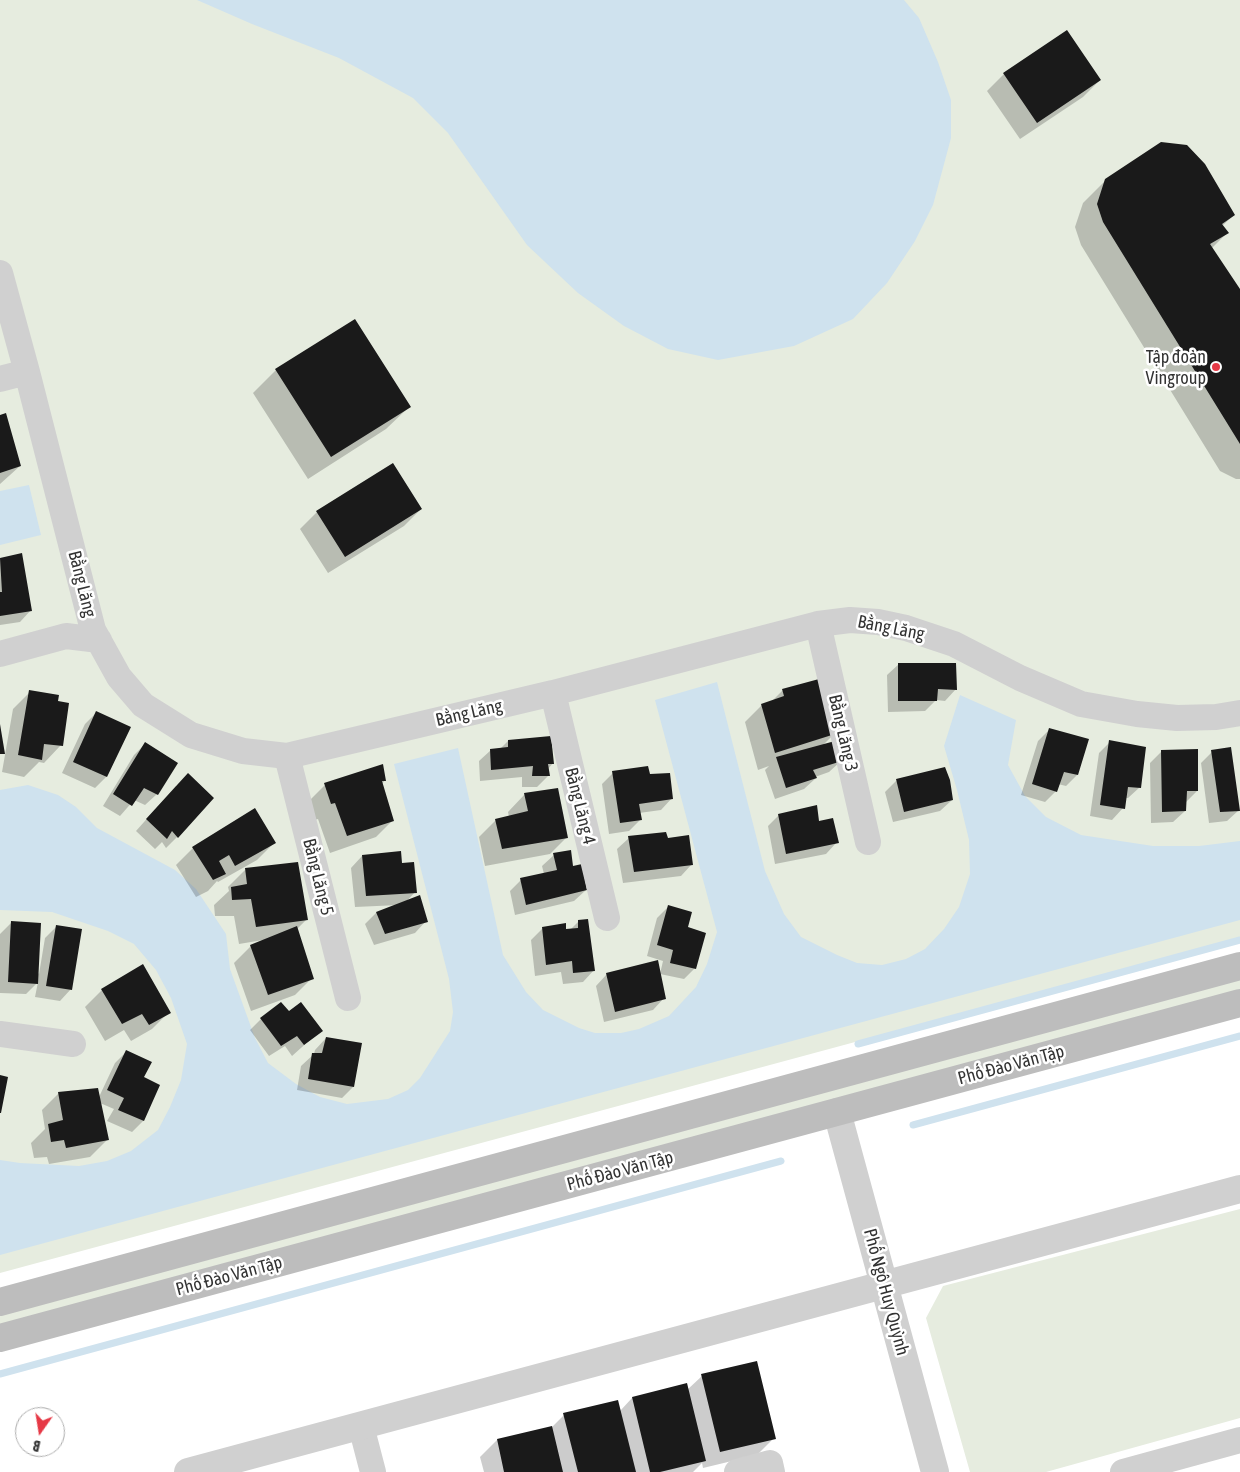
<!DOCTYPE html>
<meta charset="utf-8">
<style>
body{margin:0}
#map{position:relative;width:1240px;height:1472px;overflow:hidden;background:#fff;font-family:"Asap Condensed",sans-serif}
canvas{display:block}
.north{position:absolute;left:15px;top:1407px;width:50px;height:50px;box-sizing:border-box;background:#fff;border:1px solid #adadad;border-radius:50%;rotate:193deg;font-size:14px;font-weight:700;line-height:20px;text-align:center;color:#333}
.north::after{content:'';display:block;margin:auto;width:18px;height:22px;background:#e63946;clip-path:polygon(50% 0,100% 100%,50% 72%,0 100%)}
</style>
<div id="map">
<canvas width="1240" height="1472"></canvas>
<div class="north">B</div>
</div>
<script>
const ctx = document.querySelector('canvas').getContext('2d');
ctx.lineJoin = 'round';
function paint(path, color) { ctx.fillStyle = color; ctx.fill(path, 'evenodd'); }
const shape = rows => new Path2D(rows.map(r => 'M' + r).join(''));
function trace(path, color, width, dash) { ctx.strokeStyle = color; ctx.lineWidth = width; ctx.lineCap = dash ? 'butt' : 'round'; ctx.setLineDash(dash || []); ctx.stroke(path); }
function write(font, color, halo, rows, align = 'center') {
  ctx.font = font + ' "Asap Condensed",sans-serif'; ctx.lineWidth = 5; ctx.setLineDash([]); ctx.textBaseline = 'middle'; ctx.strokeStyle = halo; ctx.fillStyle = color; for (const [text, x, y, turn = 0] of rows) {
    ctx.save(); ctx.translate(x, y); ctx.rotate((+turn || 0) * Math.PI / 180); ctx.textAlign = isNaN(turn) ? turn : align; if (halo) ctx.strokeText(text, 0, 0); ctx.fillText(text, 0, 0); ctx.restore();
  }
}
paint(shape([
 [0,0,1240,0,1240,938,0,1273],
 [1240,977,1240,992,0,1328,0,1312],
 [1240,1209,1240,1418,1046,1472,970,1472,926,1318,943,1286]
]), '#e6ecdf');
paint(shape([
 [197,0,904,0,919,18,938,62,951,100,951,138,933,205,915,241,887,283,853,319,794,346,718,360,668,349,624,326,578,293,527,245,448,133,413,98,339,58,252,24],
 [29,485,41,535,0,545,0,491],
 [717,682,765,871,784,914,801,937,837,955,857,963,882,965,906,959,925,949,944,929,959,907,970,874,969,840,957,790,944,746,960,695,1016,720,1008,765,1025,796,1046,817,1081,835,1153,846,1199,846,1240,841,1240,920,0,1255,0,1160,20,1163,79,1166,107,1161,131,1151,158,1130,170,1107,181,1080,187,1044,171,998,156,970,134,944,108,931,52,912,0,910,0,790,28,785,58,795,76,807,97,828,175,870,196,889,226,934,230,969,255,1038,268,1063,296,1084,320,1097,347,1104,388,1099,408,1090,420,1078,450,1031,453,1012,449,979,394,764,458,748,503,955,526,992,543,1010,579,1028,595,1033,621,1033,639,1029,669,1016,696,987,707,964,717,932,655,700]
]), '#cfe2ee');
paint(shape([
 [1004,74,1100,80,1083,97,1020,139,987,91],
 [1106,180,1234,215,1222,226,1227,233,1211,249,1240,292,1240,479,1236,479,1220,471,1081,245,1075,227,1083,203],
 [276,370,409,407,386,429,308,479,253,393],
 [0,416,20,466,0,484],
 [421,509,404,526,328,573,300,529,317,512],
 [21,554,31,610,20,622,0,625,0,559],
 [899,664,956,689,945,701,936,700,925,711,888,712,887,675],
 [818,680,834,734,822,746,841,761,829,772,815,777,816,778,804,789,775,799,765,770,769,766,758,770,745,722,762,705,771,702,782,691],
 [30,692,56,702,61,745,44,763,39,762,24,777,2,772,13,709],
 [96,713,106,777,95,788,62,773,85,724],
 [1049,730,1077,775,1066,786,1058,784,1056,791,1045,802,1021,795,1038,741],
 [508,741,553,763,548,769,548,776,537,787,522,787,522,777,480,781,479,761,491,750,500,749],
 [1110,742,1140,787,1128,798,1125,798,1123,808,1112,820,1090,816,1099,753],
 [145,744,157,794,145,805,134,800,120,816,103,806,134,755],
 [1162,751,1197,791,1185,803,1185,811,1173,822,1151,823,1150,763],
 [1212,752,1239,810,1227,821,1209,823,1201,763],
 [613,773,649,776,672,798,661,810,639,813,640,820,629,831,609,834,602,784],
 [385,780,382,784,393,820,376,837,330,853,318,819,314,820,308,802,325,785],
 [896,781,952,800,940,811,893,822,885,792],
 [176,786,177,837,166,848,162,842,155,849,136,831],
 [525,794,567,837,550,854,485,866,479,837,496,820,509,817,508,812],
 [779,815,818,822,837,842,826,854,775,864,768,826],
 [629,838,668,839,692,864,681,876,623,883,617,849],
 [274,843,257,860,218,882,217,881,208,891,196,897,176,865,193,848],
 [554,855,572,867,586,890,574,901,515,915,510,891,521,880,544,874,542,866],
 [362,856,401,864,415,892,406,902,426,921,415,933,374,945,365,924,376,913,399,905,355,907,351,868],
 [245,870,307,919,297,929,312,978,295,995,251,1011,234,963,251,946,263,940,239,944,234,916,215,916,214,905,229,891,228,887],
 [669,906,687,928,695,968,684,979,660,974,663,961,647,956,657,918],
 [578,922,594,970,583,982,563,984,561,972,535,976,531,940,542,929,570,930],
 [11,923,38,973,39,974,45,938,57,926,71,989,60,1001,35,997,38,982,26,994,0,993,0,934],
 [607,974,664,998,653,1010,604,1022,596,986],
 [102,990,169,1012,152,1029,131,1041,124,1030,105,1041,85,1007],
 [289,1013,321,1030,292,1056,285,1046,269,1056,250,1030,261,1019],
 [326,1038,361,1044,353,1087,342,1098,297,1090,301,1066,314,1054,315,1050],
 [126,1052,143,1078,159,1085,143,1121,132,1132,107,1121,114,1109,100,1103,107,1140,90,1157,49,1164,47,1157,34,1158,31,1143,45,1129,42,1110,59,1093,99,1097,115,1063],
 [702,1376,774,1438,757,1455,703,1468,702,1463,693,1472,484,1472,480,1457,497,1440,551,1428,564,1415,620,1411,632,1398,687,1390]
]), '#0003');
trace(shape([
 [858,1044,1240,940],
 [913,1125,1240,1036],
 [0,1374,781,1161]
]), '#cfe2ee', 7);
paint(shape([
 [1067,30,1101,80,1037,123,1003,73],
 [1161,142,1187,145,1205,164,1235,215,1222,224,1229,233,1210,244,1240,289,1240,444,1103,222,1097,204,1105,179],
 [355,319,411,407,331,457,275,369],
 [6,413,21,466,0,473,0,415],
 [393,463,422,509,345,557,316,511],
 [22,553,32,611,0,616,0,592,2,592,0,558],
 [898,663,956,663,957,690,938,689,937,701,898,701],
 [819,679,835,734,775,753,761,704,784,696,782,689],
 [29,690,59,695,58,701,69,703,63,746,44,744,42,760,18,755],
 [96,711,131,727,107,777,73,762],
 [0,724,5,754,0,754],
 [1049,728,1089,739,1078,775,1064,772,1057,792,1032,784],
 [551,736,554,764,548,764,550,776,532,776,533,766,491,770,490,749,508,747,508,740],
 [1109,740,1146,747,1141,788,1128,787,1125,809,1100,805],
 [835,741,842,761,813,770,817,778,786,788,776,757],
 [145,742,178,763,158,795,144,788,132,806,113,794],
 [1231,747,1240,811,1220,812,1211,750],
 [1198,749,1198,791,1187,791,1186,811,1162,812,1161,750],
 [383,764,386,781,382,781,394,821,347,836,335,803,331,804,324,783],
 [648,766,650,774,670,773,673,799,639,804,642,820,620,823,612,771],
 [945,767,950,780,953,800,904,812,896,779],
 [188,773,214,798,178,838,172,831,167,839,146,819],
 [558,788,568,838,502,849,495,819,528,811,524,793],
 [817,805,819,821,833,818,839,843,786,854,778,814],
 [255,808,276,843,235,866,229,855,219,861,226,874,213,880,192,847],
 [666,832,668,838,689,835,693,865,634,872,628,836],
 [571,850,573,866,582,864,587,890,526,905,520,878,557,870,553,853],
 [401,851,402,863,414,862,417,893,366,896,362,855],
 [298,862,308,920,256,927,251,899,232,900,231,887,247,884,245,868],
 [420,895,428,922,385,934,376,912],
 [668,905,692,912,688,927,706,933,696,969,670,963,673,950,657,945],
 [588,919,595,971,573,973,572,961,546,965,542,927,566,923,566,929,578,928,578,920],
 [11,921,41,923,38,984,8,982],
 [56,925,82,929,72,990,46,986],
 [297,926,314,979,268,995,250,945],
 [658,960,666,999,615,1012,606,973],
 [143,964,171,1013,149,1025,142,1014,122,1024,101,989],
 [281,1002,289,1011,301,1002,323,1031,304,1045,297,1036,281,1046,260,1018],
 [326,1037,362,1043,354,1087,308,1079,312,1053,322,1053],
 [126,1050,152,1062,144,1077,160,1085,144,1121,118,1110,124,1098,107,1090],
 [0,1075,8,1077,1,1113,0,1113],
 [98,1088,109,1140,66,1148,64,1140,51,1142,48,1124,63,1120,58,1092],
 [757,1361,776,1439,720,1452,701,1374],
 [687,1383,706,1461,660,1472,650,1472,632,1397],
 [618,1400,636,1472,578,1472,563,1413],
 [552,1426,563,1472,504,1472,497,1439]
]), '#1a1a1a');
trace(shape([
 [0,273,27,372,93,630,119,677,143,705,191,735,243,751,287,756,553,693,818,624,850,620,878,622,906,628,954,644,1020,678,1081,704,1137,714,1177,718,1216,717,1240,713],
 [0,379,27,372],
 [818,624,868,842],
 [0,654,66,636,99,640],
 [553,693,607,918],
 [287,756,348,998],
 [0,1034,73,1044],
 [361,1426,373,1472],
 [737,1472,770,1463,772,1472],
 [1123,1472,1240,1440]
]), '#d0d0d0', 26);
trace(shape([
 [837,1112,935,1472],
 [188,1472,1240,1189]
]), '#d0d0d0', 28);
trace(shape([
 [0,1302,1240,966],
 [0,1338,1240,1003]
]), '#bdbdbd', 28);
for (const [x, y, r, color] of [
 [1216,367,5,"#e63946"]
]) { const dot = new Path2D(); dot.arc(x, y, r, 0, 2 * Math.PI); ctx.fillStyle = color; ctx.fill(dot); trace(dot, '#fff', 2); }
write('18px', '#333', '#fff', [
 ["Tập đoàn",1206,357],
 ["Vingroup",1206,378]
], 'right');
write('18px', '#333', '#fff', [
 ["Bằng Lăng",82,584,76],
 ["Bằng Lăng",891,628,11],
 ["Bằng Lăng",469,713,-13],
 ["Bằng Lăng 3",843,733,77],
 ["Bằng Lăng 4",580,806,76],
 ["Bằng Lăng 5",318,877,76],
 ["Phố Đào Văn Tập",1011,1065,-15],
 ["Phố Đào Văn Tập",620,1171,-15],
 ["Phố Đào Văn Tập",229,1276,-15],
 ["Phố Ngô Huy Quỳnh",886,1292,75]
]);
</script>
